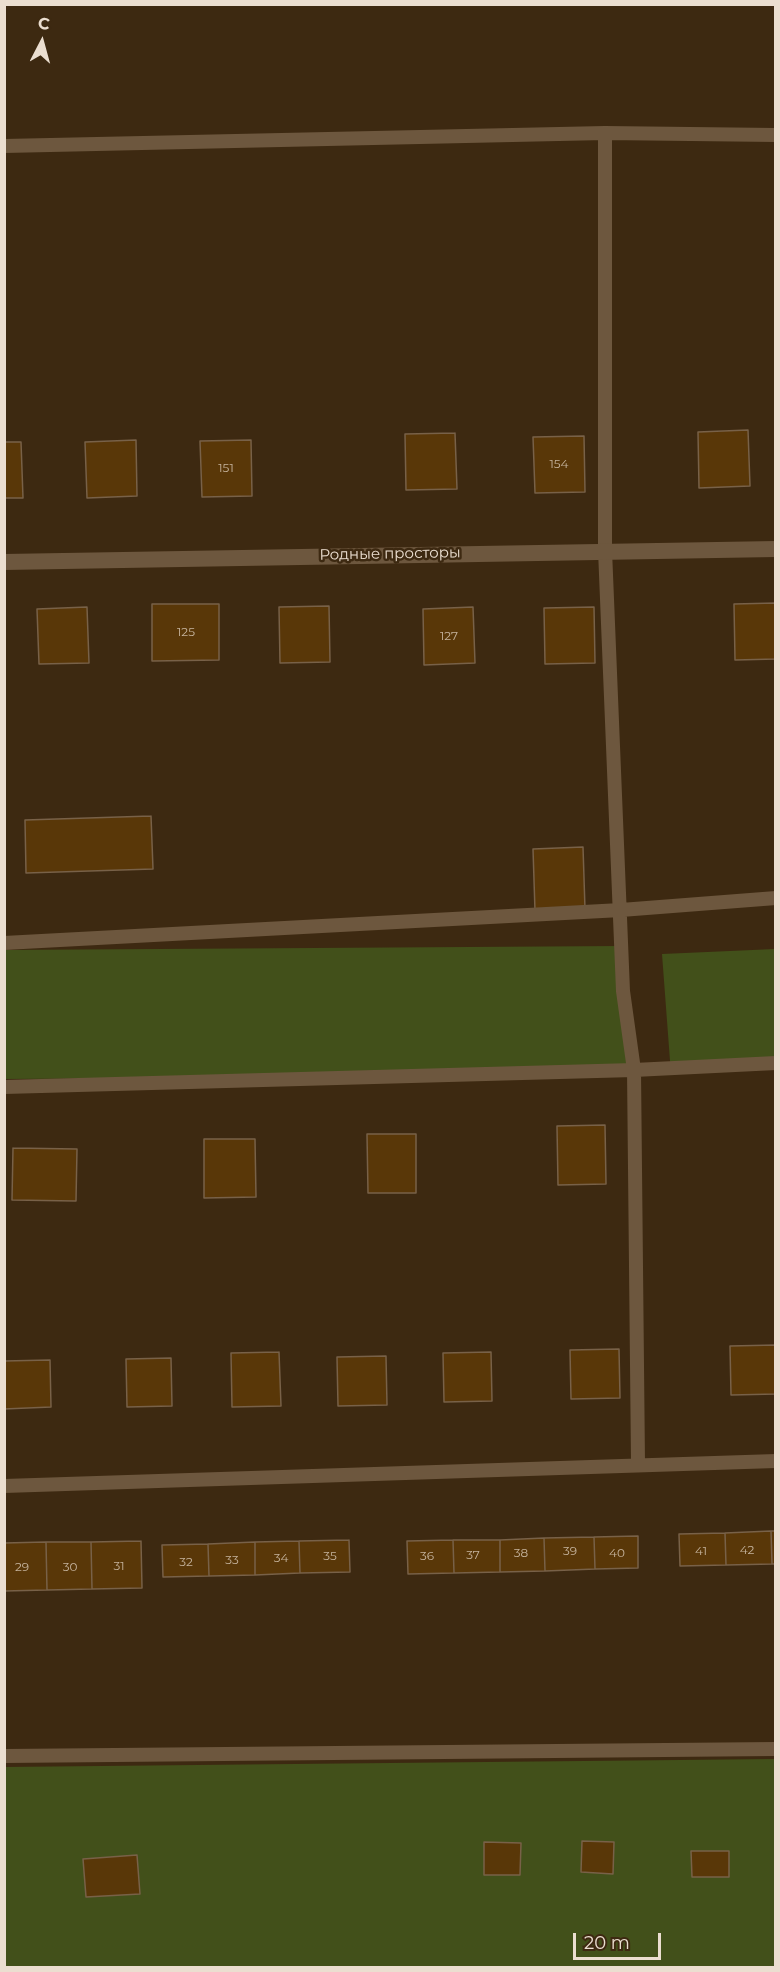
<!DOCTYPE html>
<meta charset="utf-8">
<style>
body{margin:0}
#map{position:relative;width:780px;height:1972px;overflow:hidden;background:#3d2911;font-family:Montserrat,sans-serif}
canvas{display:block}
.frame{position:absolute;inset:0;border:6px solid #ebded0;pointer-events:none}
.north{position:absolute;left:12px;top:12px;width:60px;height:60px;-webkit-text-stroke:4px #3d2911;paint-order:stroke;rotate:6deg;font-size:16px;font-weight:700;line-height:24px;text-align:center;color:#ebded0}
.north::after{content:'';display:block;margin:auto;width:21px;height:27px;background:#ebded0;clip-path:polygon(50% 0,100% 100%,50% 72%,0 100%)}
.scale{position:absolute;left:573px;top:1933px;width:88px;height:27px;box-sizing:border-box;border:3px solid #ebded0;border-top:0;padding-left:8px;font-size:18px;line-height:21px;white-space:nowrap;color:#ebded0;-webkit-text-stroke:4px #3d2911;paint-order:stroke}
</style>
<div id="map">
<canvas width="780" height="1972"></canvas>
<div class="frame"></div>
<div class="north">С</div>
<div class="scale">20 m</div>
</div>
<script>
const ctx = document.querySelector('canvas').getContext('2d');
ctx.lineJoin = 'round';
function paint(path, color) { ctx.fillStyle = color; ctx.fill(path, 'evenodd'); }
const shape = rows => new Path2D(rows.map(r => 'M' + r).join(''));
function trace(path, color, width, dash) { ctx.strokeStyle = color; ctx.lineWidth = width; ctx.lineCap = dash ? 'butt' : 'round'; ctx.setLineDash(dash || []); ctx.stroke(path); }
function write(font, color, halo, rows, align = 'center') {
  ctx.font = font + ' Montserrat,sans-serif'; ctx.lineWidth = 5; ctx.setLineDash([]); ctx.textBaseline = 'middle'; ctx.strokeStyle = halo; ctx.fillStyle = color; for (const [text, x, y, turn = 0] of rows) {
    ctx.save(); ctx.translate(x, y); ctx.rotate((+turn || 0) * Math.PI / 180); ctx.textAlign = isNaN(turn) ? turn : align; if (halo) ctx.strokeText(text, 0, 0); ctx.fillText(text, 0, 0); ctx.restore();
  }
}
paint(shape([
 [621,946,628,1075,5,1079,4,950],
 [775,949,775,1069,671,1074,662,954],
 [775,1759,775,1967,5,1967,4,1767]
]), '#42501a');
const building = shape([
 [748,430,750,486,699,488,698,432,748,430],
 [455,433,457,489,406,490,405,434,455,433],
 [584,436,585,492,535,493,533,437,584,436],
 [136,440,137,496,87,498,85,442,136,440],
 [251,440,252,496,202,497,200,441,251,440],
 [4,442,21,442,23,498,4,498,4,442],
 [776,603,776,659,735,660,734,604,776,603],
 [152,604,219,604,219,660,152,661,152,604],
 [329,606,330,662,280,663,279,607,329,606],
 [87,607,89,663,39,664,37,609,87,607],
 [473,607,475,663,424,665,423,609,473,607],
 [594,607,595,663,545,664,544,608,594,607],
 [151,816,153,869,26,873,25,820,151,816],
 [583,847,585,909,535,911,533,849,583,847],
 [605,1125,606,1184,558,1185,557,1126,605,1125],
 [367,1134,416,1134,416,1193,368,1193,367,1134],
 [204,1139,255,1139,256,1197,204,1198,204,1139],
 [13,1148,77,1149,76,1201,12,1200,13,1148],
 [776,1345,776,1394,731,1395,730,1346,776,1345],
 [619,1349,620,1398,571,1399,570,1350,619,1349],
 [279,1352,281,1406,232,1407,231,1353,279,1352],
 [491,1352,492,1401,444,1402,443,1353,491,1352],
 [386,1356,387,1405,338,1406,337,1357,386,1356],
 [171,1358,172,1406,127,1407,126,1359,171,1358],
 [50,1360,51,1407,4,1409,4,1361,50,1360],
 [771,1531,772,1564,726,1565,725,1533,771,1531],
 [771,1531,776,1531,776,1564,772,1564,771,1531],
 [725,1533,726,1565,680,1566,679,1534,725,1533],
 [638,1536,638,1568,595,1569,594,1537,638,1536],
 [594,1537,595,1569,545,1571,544,1538,594,1537],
 [544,1538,545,1571,500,1572,500,1540,544,1538],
 [349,1540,350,1572,300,1573,299,1541,349,1540],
 [453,1540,454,1573,408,1574,407,1541,453,1540],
 [453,1540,500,1540,500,1572,454,1573,453,1540],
 [141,1541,142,1588,92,1589,91,1542,141,1541],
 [299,1541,300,1573,255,1575,255,1542,299,1541],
 [46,1542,91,1542,92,1589,47,1590,46,1542],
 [46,1542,47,1590,4,1591,4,1543,46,1542],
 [255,1542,255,1575,209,1576,208,1544,255,1542],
 [208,1544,209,1576,163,1577,162,1545,208,1544],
 [582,1841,614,1842,613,1874,581,1872,582,1841],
 [484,1842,521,1843,520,1875,484,1875,484,1842],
 [691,1851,729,1851,729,1877,692,1877,691,1851],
 [137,1855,140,1894,86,1897,83,1859,137,1855]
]);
paint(building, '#593708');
trace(building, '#786148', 1.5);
trace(shape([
 [605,133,605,550,623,991,634,1070,638,1463],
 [4,146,605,133,776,135],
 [4,943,621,910,776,898],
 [4,1087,634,1070,776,1063],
 [4,1486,776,1461],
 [4,1756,776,1749]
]), '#6d573e', 14);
trace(shape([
 [4,562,776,549]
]), '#6d573e', 16);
write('12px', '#c6b49e', null, [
 ["154",559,464],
 ["151",226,468],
 ["125",186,632],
 ["127",449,636],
 ["42",747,1550],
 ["39",570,1551],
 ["41",701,1551],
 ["38",521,1553],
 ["40",617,1553],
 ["37",473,1555],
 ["35",330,1556],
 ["36",427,1556],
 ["34",281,1558],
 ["33",232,1560],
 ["32",186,1562],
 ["31",119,1566],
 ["29",22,1567],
 ["30",70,1567]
]);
write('15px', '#ebded0', '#3d2911', [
 ["Родные просторы",390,554,-1]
]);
</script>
